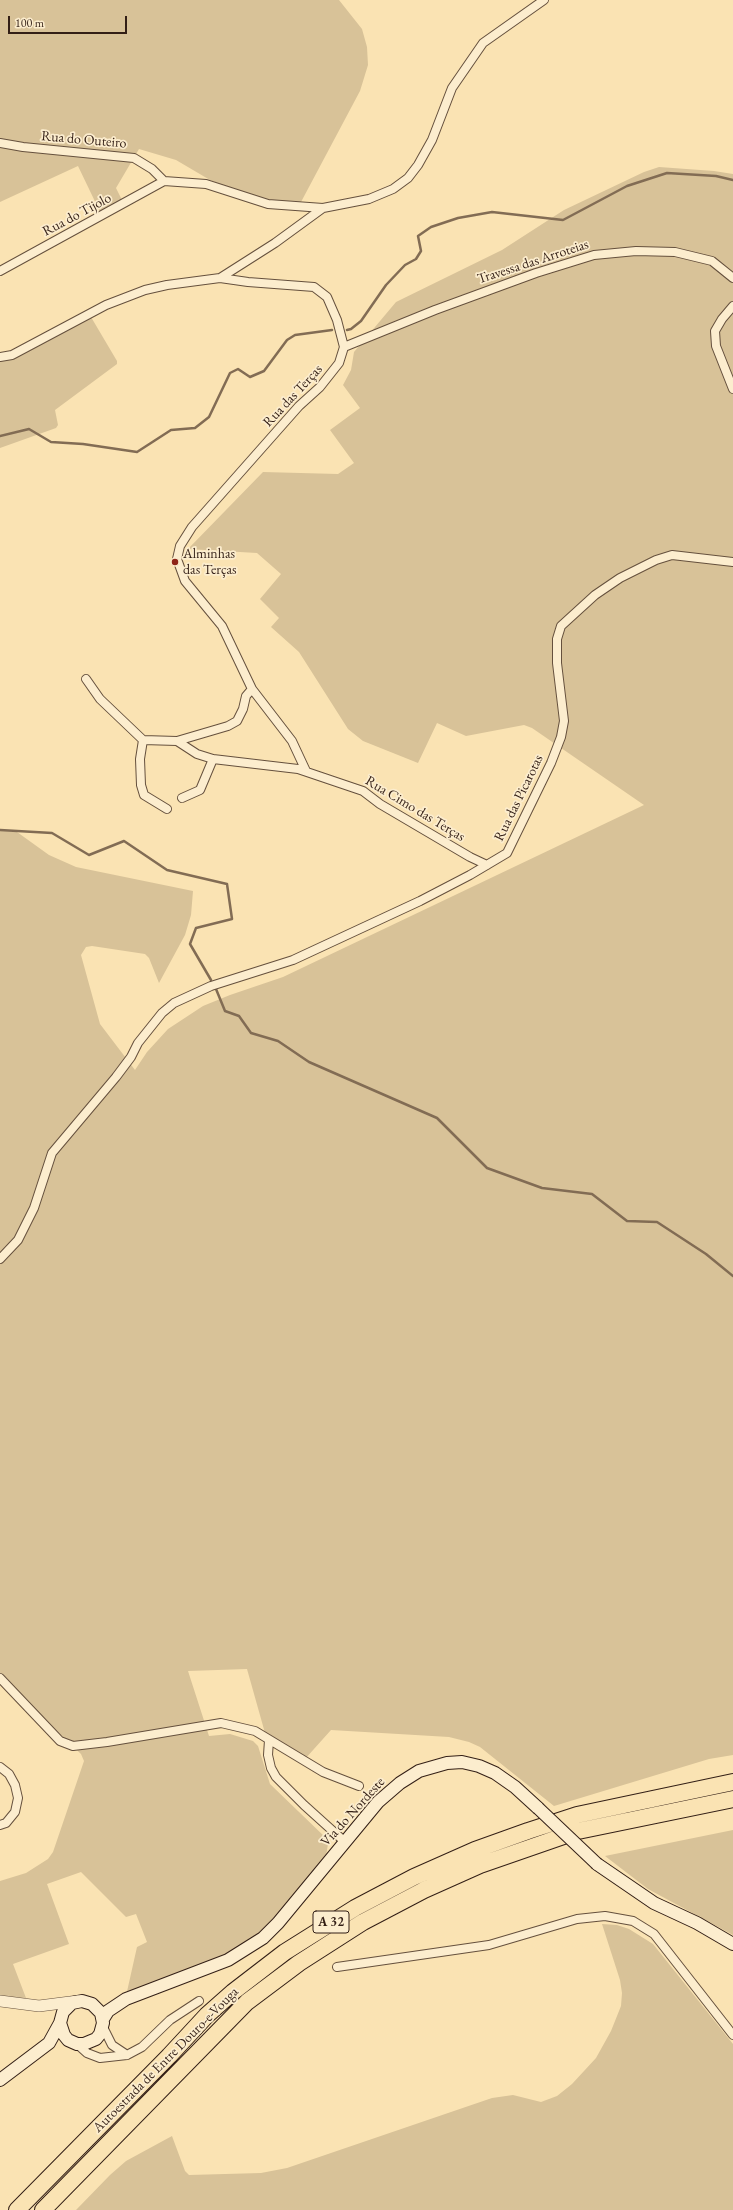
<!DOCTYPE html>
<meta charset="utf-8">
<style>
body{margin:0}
#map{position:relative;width:733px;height:2210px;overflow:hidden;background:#fae3b3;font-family:"EB Garamond",serif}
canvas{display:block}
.scale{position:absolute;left:8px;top:16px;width:119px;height:18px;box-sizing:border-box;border:2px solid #331f16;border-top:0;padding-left:5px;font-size:12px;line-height:14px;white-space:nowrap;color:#331f16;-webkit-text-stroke:3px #fcedce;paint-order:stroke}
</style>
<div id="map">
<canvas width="733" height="2210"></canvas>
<div class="scale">100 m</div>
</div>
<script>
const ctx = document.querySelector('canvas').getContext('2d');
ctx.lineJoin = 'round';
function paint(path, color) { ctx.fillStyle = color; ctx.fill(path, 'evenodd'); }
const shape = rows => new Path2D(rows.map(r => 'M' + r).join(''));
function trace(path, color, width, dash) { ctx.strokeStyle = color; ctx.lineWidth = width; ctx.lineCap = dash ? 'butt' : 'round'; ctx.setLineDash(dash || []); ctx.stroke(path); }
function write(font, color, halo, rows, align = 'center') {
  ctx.font = font + ' "EB Garamond",serif'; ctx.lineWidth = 3.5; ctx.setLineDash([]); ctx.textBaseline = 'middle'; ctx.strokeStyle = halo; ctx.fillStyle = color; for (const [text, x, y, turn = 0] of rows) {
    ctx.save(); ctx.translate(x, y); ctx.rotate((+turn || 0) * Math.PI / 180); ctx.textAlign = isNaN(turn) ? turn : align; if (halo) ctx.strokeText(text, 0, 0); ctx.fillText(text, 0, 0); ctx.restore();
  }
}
paint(shape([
 [0,0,339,0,362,29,367,47,368,65,360,91,301,202,272,201,251,196,210,180,176,160,139,149,116,188,123,202,101,214,78,166,0,202],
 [659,167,714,171,733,174,733,1755,709,1759,554,1806,480,1747,469,1742,449,1737,331,1730,305,1759,265,1733,247,1669,188,1671,209,1736,230,1734,253,1741,258,1746,270,1784,326,1838,328,1844,326,1856,291,1901,246,1948,126,1996,137,1947,147,1942,136,1914,126,1917,81,1872,47,1884,69,1944,13,1964,26,1998,0,1997,0,1881,26,1873,48,1859,53,1852,84,1761,81,1754,0,1676,0,830,17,832,49,855,76,867,193,891,191,915,185,935,159,983,149,958,145,954,92,946,86,947,81,955,100,1024,135,1070,147,1052,168,1029,203,1006,230,995,283,977,644,805,532,728,524,725,466,736,437,723,418,763,363,741,348,729,299,652,271,627,279,618,260,599,281,574,257,553,188,549,263,472,338,474,354,463,330,430,360,408,343,385,351,370,354,352,396,302,502,250,564,210,644,172],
 [91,317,117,361,117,364,55,410,58,425,56,428,0,448,0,361],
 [733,1830,733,1935,648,1889,605,1856],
 [602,1924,617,1925,629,1929,653,1944,733,2044,733,2210,76,2210,110,2175,126,2161,172,2136,185,2171,189,2175,261,2173,287,2168,492,2098,513,2095,541,2102,557,2096,572,2084,596,2058,611,2031,621,2006,622,1993,620,1980]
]), '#d8c298');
trace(shape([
 [347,330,351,329,361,321,386,285,405,265,416,259,421,251,418,236,431,227,458,218,492,212,563,220,627,186,667,173,716,176,733,180],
 [0,436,29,429,51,442,83,444,137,452,171,430,195,428,209,417,230,373,238,369,250,377,264,371,287,340,295,335,332,330],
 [0,830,52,833,89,855,124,841,167,870,227,884,232,919,196,928,190,944,211,980],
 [216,989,225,1011,239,1016,251,1033,278,1041,309,1062,437,1118,487,1168,542,1188,592,1194,627,1221,657,1222,706,1254,733,1276]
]), '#826c54', 2.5);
const minor = shape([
 [0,143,23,147,134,158,152,169,164,181,206,184,268,204,323,208],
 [0,271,164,181],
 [220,278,275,243,323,208,369,199,393,189,408,178,418,165,432,140,452,88,483,43,544,0],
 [733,306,722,319,715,331,716,346,733,389],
 [344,347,435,310,536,273,594,255,636,251,675,252,712,261,733,278],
 [0,357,12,355,106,305,145,290,167,285,220,278,248,282,314,287,327,297,337,320,344,347,339,363,320,387,299,406,192,527,180,546,177,559,185,581,222,626,252,689,292,741,306,771],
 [86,679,100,699,143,740],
 [143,740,177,741,197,754,213,759,298,769,363,791,380,804,470,857,487,865],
 [143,740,140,759,141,785,144,795,167,809],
 [177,741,228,726,237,721,243,709,246,696,252,689],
 [182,798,200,790,213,759],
 [0,1259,18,1240,34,1208,52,1153,116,1077,131,1057,138,1043,162,1013,174,1003,211,986,293,960,420,901,470,875,507,853,551,763,561,737,564,721,557,663,557,639,561,626,595,595,620,578,656,560,672,555,733,562],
 [0,1678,60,1741,73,1746,107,1742,221,1723,255,1731,323,1772,359,1786],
 [269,1740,268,1755,271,1768,276,1777,304,1805,345,1842],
 [0,1767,9,1774,15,1785,18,1798,15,1812,6,1823,0,1825],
 [337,1967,489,1945,577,1919,605,1916,633,1921,654,1934,733,2035],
 [103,2027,112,2045,127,2055],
 [77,2044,87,2053,100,2058,127,2055,142,2047,170,2020,199,2001]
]);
const tertiary = shape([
 [0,2001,39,2006,78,2001]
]);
const secondary = shape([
 [597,1864,654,1903,697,1923,733,1944],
 [103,2019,108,2011,126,1999,228,1960,263,1938,278,1923,378,1802,400,1783,419,1771,447,1763,462,1762,479,1766,495,1773,515,1787,538,1808],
 [0,2080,49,2043,60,2023,63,2012,72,2003,82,2001,92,2004,101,2013,103,2023,100,2034,96,2039,84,2044,77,2044,68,2040,64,2035,60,2023]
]);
const motorway = shape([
 [17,2210,169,2056,207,2015,233,1992,285,1952,355,1908,414,1877,475,1850,528,1831,577,1815,733,1782],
 [43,2210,247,2002,299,1963,363,1922,424,1890,480,1865,578,1831,733,1799]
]);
trace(minor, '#65503d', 10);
trace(tertiary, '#65503d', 12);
trace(secondary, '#331f16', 14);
trace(motorway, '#331f16', 18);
trace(minor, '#fcedce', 8);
trace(tertiary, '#fcedce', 11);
trace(secondary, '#fcedce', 12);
trace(motorway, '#fae3b3', 16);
const secondaryBridge = shape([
 [538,1808,597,1864]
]);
trace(secondaryBridge, '#331f16', 14, []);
trace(secondaryBridge, '#fcedce', 12);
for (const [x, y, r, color] of [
 [175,562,4,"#8f2418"]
]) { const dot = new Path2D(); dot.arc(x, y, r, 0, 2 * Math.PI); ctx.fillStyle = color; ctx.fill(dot); trace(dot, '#fcedce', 1.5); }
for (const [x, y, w] of [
 [331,1922,36]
]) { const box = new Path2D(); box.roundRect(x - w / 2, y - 11, w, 22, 3); ctx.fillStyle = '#fcedce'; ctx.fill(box); trace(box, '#331f16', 1); }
write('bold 13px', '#331f16', null, [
 ["A 32",331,1922]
]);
write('14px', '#331f16', '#fcedce', [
 ["Rua do Outeiro",84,140,5],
 ["Rua do Tijolo",77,215,-28],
 ["Travessa das Arroteias",533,262,-18],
 ["Rua das Terças",293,396,-47],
 ["Rua das Picarotas",519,798,-64],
 ["Rua Cimo das Terças",415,809,31],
 ["Via do Nordeste",353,1812,-48],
 ["Autoestrada de Entre Douro-e-Vouga",166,2060,-45]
]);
write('14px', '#331f16', '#fcedce', [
 ["Alminhas",183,554],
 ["das Terças",183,570]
], 'left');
</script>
